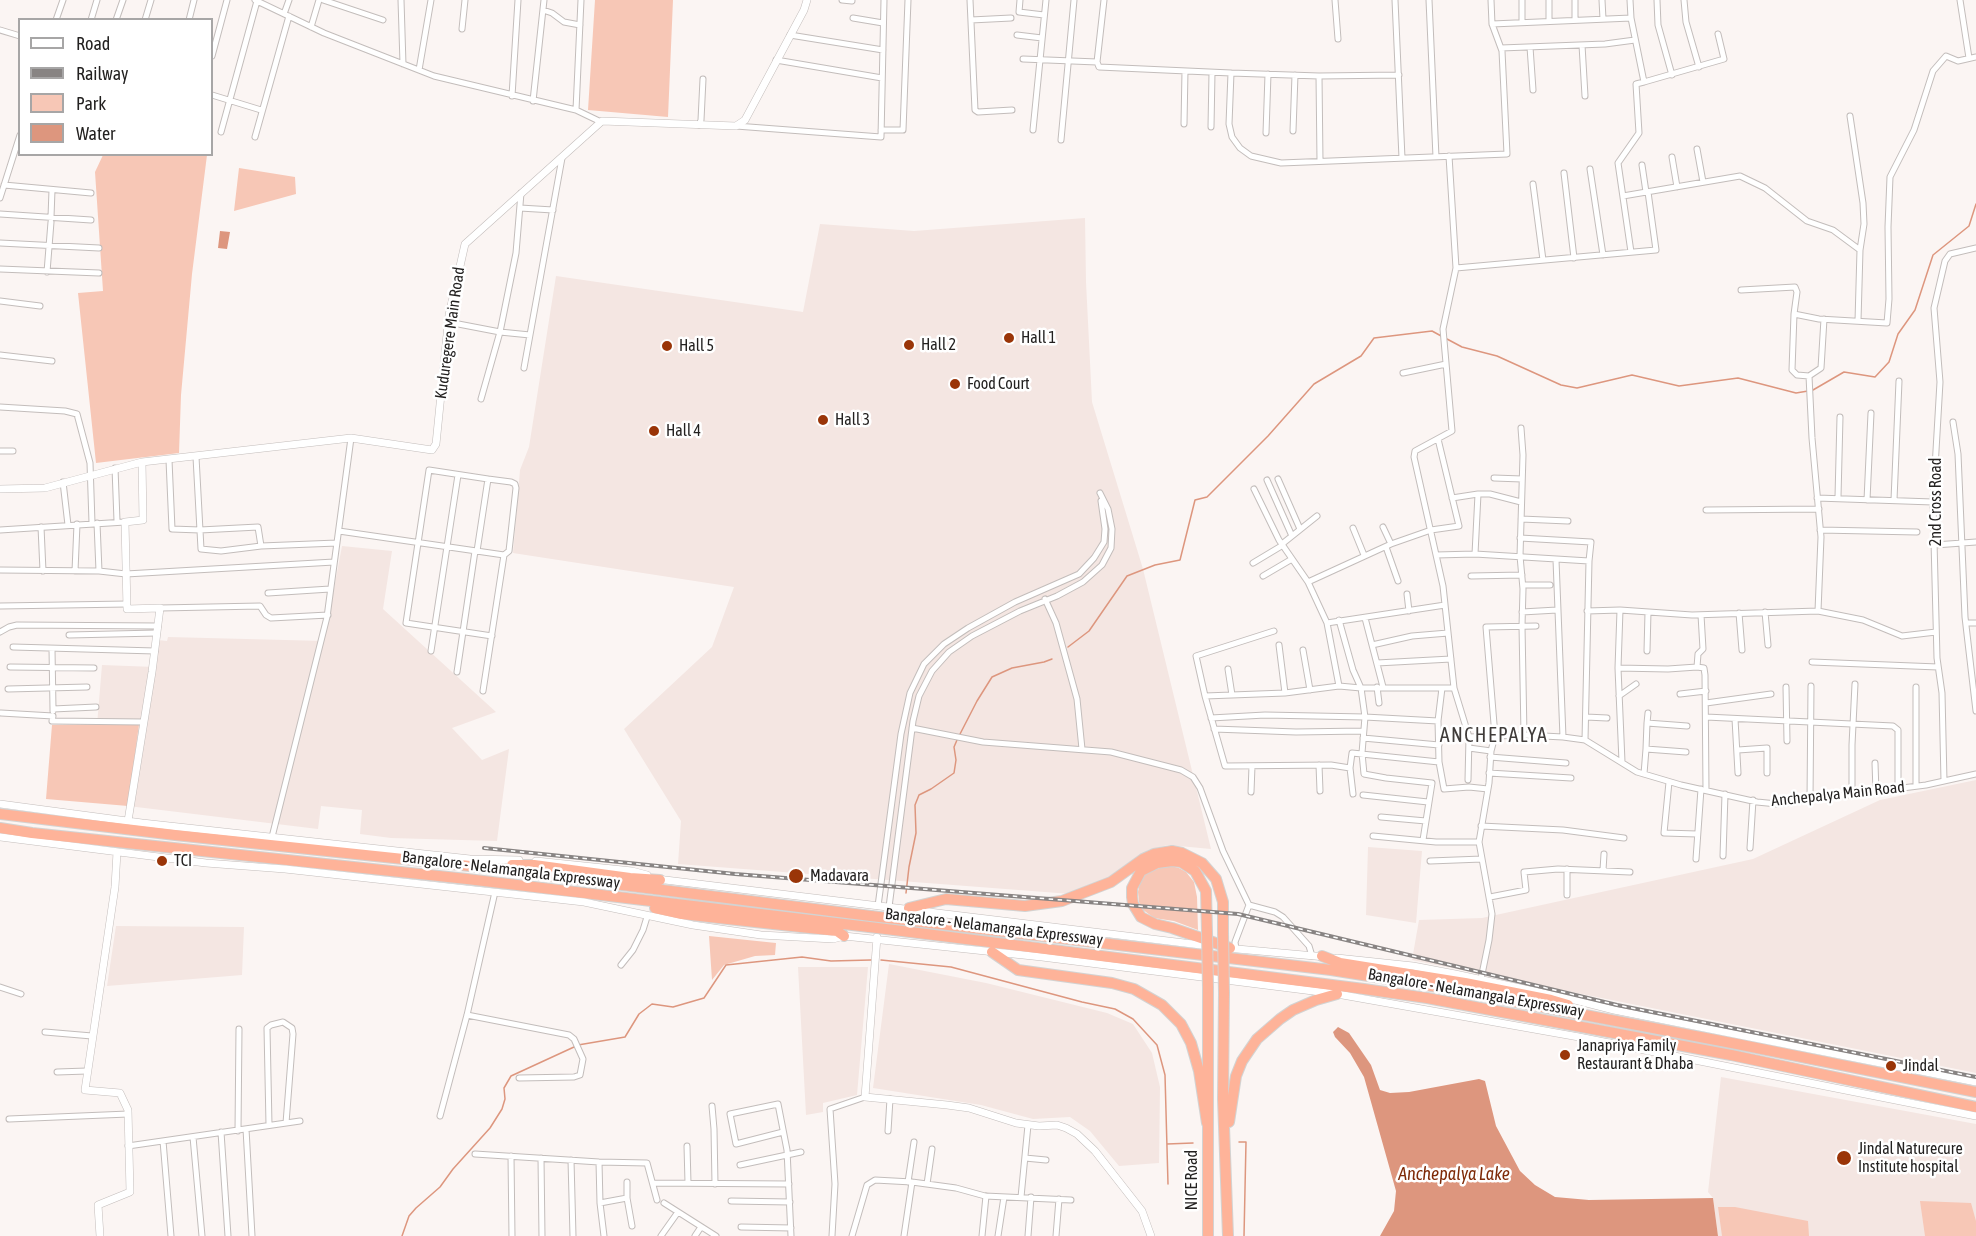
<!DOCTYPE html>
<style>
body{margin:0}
#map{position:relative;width:1976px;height:1236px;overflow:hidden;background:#fbf5f3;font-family:"Asap Condensed",sans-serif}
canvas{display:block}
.legend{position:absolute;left:18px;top:18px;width:195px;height:138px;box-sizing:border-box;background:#fff;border:2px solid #a7a6a6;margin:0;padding:8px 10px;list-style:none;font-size:18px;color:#232120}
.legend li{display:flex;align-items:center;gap:12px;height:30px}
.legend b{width:30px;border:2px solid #a7a6a6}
</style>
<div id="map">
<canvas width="1976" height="1236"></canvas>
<ul class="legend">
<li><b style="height:8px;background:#fff"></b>Road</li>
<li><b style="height:8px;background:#888483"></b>Railway</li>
<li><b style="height:16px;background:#f7c7b6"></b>Park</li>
<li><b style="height:16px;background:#dd967e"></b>Water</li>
</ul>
</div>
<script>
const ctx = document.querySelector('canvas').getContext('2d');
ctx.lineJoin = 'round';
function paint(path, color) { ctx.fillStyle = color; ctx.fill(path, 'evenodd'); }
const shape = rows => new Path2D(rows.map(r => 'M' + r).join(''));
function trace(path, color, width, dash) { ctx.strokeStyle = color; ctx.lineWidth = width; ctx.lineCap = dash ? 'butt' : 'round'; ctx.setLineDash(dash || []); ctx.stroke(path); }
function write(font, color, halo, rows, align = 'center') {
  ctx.font = font + ' "Asap Condensed",sans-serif'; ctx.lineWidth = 5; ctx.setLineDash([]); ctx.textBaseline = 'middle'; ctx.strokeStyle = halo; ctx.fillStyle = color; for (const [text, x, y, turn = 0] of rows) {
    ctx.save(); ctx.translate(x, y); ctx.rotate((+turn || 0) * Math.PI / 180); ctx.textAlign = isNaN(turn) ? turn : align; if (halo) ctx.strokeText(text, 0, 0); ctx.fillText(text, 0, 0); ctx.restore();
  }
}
paint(shape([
 [1085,218,1086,282,1092,402,1143,569,1211,849,1168,845,1148,850,1110,877,1071,894,678,864,681,821,624,729,712,647,734,587,513,553,520,470,529,447,556,276,803,312,820,224,914,231],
 [342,546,392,551,383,609,496,712,452,728,482,760,509,749,497,841,391,838,360,834,362,810,321,806,318,829,128,806,97,725,102,665,155,667,158,640,167,641,168,637,324,641],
 [1976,780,1976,1073,1412,960,1419,920,1482,918,1753,859,1880,800],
 [1368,847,1422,851,1416,923,1366,915],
 [116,926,244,927,242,975,107,986],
 [889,964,986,983,1107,1013,1133,1024,1152,1053,1160,1087,1159,1163,1119,1166,1090,1131,1070,1117,1033,1119,981,1105,873,1088],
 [798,967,868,967,857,1095,823,1103,823,1112,806,1115],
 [1721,1077,1976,1124,1976,1236,1718,1236,1713,1198,1708,1192]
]), '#f4e6e2');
paint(shape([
 [595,0,673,0,668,117,588,110],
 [103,155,207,155,192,274,181,395,179,453,96,463,78,293,103,291,95,172],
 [239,168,295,177,296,194,234,211],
 [139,724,128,806,46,799,52,725],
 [1171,866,1179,868,1186,872,1194,882,1197,897,1198,930,1174,921,1154,918,1142,909,1139,902,1138,892,1140,881,1146,873,1159,867],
 [709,936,776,943,775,955,755,956,724,965,712,980],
 [1920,1201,1971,1203,1976,1221,1976,1236,1925,1236],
 [1718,1207,1735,1207,1808,1221,1809,1236,1722,1236]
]), '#f7c7b6');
paint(shape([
 [220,231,230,232,227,249,218,248],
 [1338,1027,1349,1033,1371,1065,1380,1090,1390,1093,1409,1092,1479,1079,1485,1081,1496,1126,1520,1171,1535,1185,1555,1197,1589,1200,1713,1198,1718,1236,1380,1236,1394,1211,1396,1191,1364,1077,1350,1053,1335,1037,1333,1032]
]), '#dd967e');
trace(shape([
 [1447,339,1462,347,1497,356,1561,385,1577,388,1632,375,1679,386,1738,378,1796,393,1808,391],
 [1813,390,1844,372,1875,377,1889,362,1898,334,1915,310,1933,255,1969,226,1976,204],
 [1068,647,1089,631,1127,576,1155,565,1180,560,1195,500,1207,497,1268,436,1314,384,1361,356,1374,338,1432,331,1443,337],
 [959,736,977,701,992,677,1012,668,1044,662,1052,659],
 [906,893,909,867,916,833,915,805,919,795,931,789,954,773,956,760,954,747,957,740],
 [881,960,951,967,1082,1002,1115,1009,1133,1019,1157,1045,1165,1075,1168,1184],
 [578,1045,625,1037,639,1014,652,1004,673,1007,704,998,726,965,802,957,831,961,871,960],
 [1239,1142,1246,1142,1244,1236],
 [1167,1144,1193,1143],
 [402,1236,409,1216,416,1208,440,1187,453,1169,490,1128,502,1109,505,1099,504,1088,511,1076,574,1047]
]), '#dd967e', 1.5);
const minor = shape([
 [255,0,324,33,434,76,576,110,601,122],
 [323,0,383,20],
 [401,0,403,64],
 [842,0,852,1],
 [970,0,975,110,978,112,1012,110],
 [1020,0,1019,12,1044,15],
 [1104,0,1097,62,1099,67,1231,73,1229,124,1232,137,1240,148,1251,156,1281,163,1507,154,1502,51,1492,24],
 [1335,0,1338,39],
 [1395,0,1402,158],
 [1429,0,1436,157],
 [1491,0,1492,24,1631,18,1644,82,1724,59,1718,34],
 [1522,0,1522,22],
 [1549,0,1549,21],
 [1602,0,1603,19],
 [1630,0,1631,18],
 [1657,0,1658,25,1672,75],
 [1684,0,1686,22,1699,67],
 [1960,0,1969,58],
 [543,10,552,13,564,22,580,25],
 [284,14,289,0],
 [853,18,883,23],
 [56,20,63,0],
 [91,20,97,0],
 [116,20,123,0],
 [145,20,151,0],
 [189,20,194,0],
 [971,20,1011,18],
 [1575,20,1575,0],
 [311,27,319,0],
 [462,29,465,0],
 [0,30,20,36],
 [790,35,883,50],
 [1017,35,1042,38],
 [1582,45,1585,96],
 [1530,47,1533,90],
 [1501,48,1605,44,1635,40],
 [212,56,227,0],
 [1023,59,1097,62],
 [776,60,882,78],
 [419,70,431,0],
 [1231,73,1319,76],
 [212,95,261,110],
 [512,96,518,0],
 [533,101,544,0],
 [576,110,581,0],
 [1850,116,1863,203,1864,224,1860,250],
 [1184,124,1185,71],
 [699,125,701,120,703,79],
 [736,126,881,137,884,0],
 [1211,127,1212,73],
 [881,130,903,130,908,0],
 [1033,130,1046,0],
 [1293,131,1295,75],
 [221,132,257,1],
 [1266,133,1268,74],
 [255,137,289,16],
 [1061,140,1074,0],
 [1697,149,1703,182],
 [1449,156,1456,268,1443,329,1452,431,1415,451,1414,457,1443,586,1454,688],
 [1672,157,1677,187],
 [1320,161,1319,76,1399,75],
 [1642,165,1646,192],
 [1590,169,1603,255],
 [1564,173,1574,258],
 [1533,184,1543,260],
 [4,185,91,193],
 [1623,196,1740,176,1765,188,1807,221,1833,230,1860,250,1858,321],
 [0,198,20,135],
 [520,208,553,210],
 [0,214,91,220],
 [51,217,52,190],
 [0,243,99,248],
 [1631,252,1618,163,1639,133,1636,84,1644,82],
 [1456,268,1656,250,1648,192],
 [0,269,99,273],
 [47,272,51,222],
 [1741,290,1795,287,1797,292,1794,314,1792,370,1797,375,1809,376,1821,368,1824,319],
 [0,301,40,306],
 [1794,314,1819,319,1887,323,1889,299,1888,227,1890,177,1914,130,1933,71,1946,56,1958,61,1976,57],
 [448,322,500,332,530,335],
 [0,355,52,361],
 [524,368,562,158],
 [1403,373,1446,364],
 [1809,376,1812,438,1821,537,1818,611],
 [481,399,500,332,516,253,521,193],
 [0,407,65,411,77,414,90,463,92,523],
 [1953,422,1958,454,1965,617,1976,711],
 [1521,428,1523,455,1520,556,1523,589,1522,626,1524,735],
 [0,451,13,451],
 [196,457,201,549,221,551,261,546,337,543],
 [169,460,172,529,200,530,258,527,261,546],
 [115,468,117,521],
 [1494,478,1522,479],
 [488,479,511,482,515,484,516,488,509,551,504,555],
 [1278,479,1300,529],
 [1267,480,1292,536],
 [63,482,68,525],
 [1254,489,1279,540,1308,582,1327,623,1339,686],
 [1478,494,1490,494,1521,502],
 [1838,497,1840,417],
 [1452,498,1478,494,1475,554],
 [1817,498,1933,502],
 [1867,500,1871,413],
 [1894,500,1899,381],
 [1706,510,1819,509],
 [1521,519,1568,521],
 [97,523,99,571],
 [41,527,43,571],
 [1383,527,1391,544],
 [1353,528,1364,555],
 [0,530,125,522],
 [1820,530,1917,532],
 [339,531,504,555,483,691],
 [1520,538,1591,542,1589,561],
 [1282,544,1317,516],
 [1935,545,1976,542],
 [1386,547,1398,581],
 [477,551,488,479,429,470,406,623,492,636],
 [1436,555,1475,554,1589,561,1585,740],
 [1556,560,1563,737],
 [1253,563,1283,545],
 [0,570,99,571,126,574,334,562],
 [75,571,77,524],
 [1263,576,1292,559],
 [1471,576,1522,575],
 [1308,582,1391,544,1431,530,1459,526,1438,439],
 [1523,585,1550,585],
 [268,593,330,589],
 [1407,594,1409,611],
 [1045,599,1056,623,1077,699,1082,749],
 [0,606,127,604],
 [160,608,260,606,266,615,271,618,328,615],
 [1620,610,1618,668,1622,762],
 [1587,611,1620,610,1692,615,1818,611,1863,620,1902,636,1936,632],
 [1522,612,1557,610],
 [1765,612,1768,645],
 [1739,613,1742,650],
 [1701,615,1703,649,1698,654,1697,667,1704,668,1705,675,1706,790],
 [1365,618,1383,687],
 [1339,620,1353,670,1361,688,1365,717,1362,753,1364,774,1386,778,1432,783,1423,840],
 [1327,623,1445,605],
 [1966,623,1976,623],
 [0,632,9,627,17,625,158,626],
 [69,635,157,633],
 [1279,645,1285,693],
 [1372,645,1412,636,1448,633],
 [13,647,155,651],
 [52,649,53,709],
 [1303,650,1310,690],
 [431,651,458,475],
 [1647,651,1648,612],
 [1812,662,1938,667],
 [1377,663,1451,659],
 [10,667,94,668],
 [1618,668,1668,669,1697,667],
 [1228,669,1232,695],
 [457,672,475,551],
 [1377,687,1379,703],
 [1786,687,1787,741],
 [1442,688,1438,721,1439,762,1444,789,1469,787,1488,789],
 [8,689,87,687],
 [1680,694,1706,691],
 [1205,696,1196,656,1274,631],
 [1619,696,1636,684],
 [1706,703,1771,694],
 [53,711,53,709,96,707],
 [1,713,53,716,52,721,144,722],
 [1586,717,1607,718],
 [1706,717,1893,726,1898,730,1898,789],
 [1211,718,1265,715,1365,717,1438,721],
 [1735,719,1738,773],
 [1647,723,1648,713],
 [912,728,983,742,1111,752,1181,770,1193,777,1200,788,1223,851,1249,905,1235,942,1236,949],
 [1214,729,1296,732,1363,731],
 [1363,738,1439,745],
 [1469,748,1491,751],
 [1738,750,1767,748,1767,773],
 [1686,752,1646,749,1647,723,1687,726],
 [1490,757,1566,763],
 [1875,763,1876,792],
 [1319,765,1320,791],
 [1350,768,1331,765,1225,766,1205,696,1285,693,1339,686,1361,688,1454,688,1469,737,1524,735,1563,737,1585,740,1637,772,1681,785,1757,802,1777,804,1926,785,1976,774],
 [1489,773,1571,778],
 [1644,774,1646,749],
 [1468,780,1469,737],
 [1944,781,1942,693,1937,658,1933,502,1940,382,1934,308,1945,261,1950,254,1976,248],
 [1669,782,1664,833,1697,834],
 [1916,786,1916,687],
 [1251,792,1252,766],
 [1353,794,1350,768,1352,753,1439,762],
 [1363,795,1428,802],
 [1852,795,1852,745,1855,684],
 [1810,800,1811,686],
 [1381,817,1426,821],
 [1481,826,1563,830,1624,838],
 [1373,836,1436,842,1479,842],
 [272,837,327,617,351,438],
 [1750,848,1753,800],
 [1723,856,1725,794],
 [1696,859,1701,789],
 [1430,861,1482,859],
 [1567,869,1567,895],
 [1603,870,1604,854],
 [1490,897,1526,890,1524,872,1558,869,1630,872],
 [1249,905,1275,912,1283,917,1309,946,1312,956],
 [878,906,901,734,910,693,924,664,944,644,968,628,1015,602,1079,574,1094,558,1104,542,1105,529,1101,501],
 [889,907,913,721,919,696,932,671,949,652,972,636,1020,611,1057,596,1083,582,1102,565,1111,548,1112,529,1108,509,1100,493],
 [621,965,633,950,643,930,647,917],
 [1481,979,1489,940,1492,914,1479,842,1489,783,1491,751,1495,736,1486,627,1536,626],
 [0,987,21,994],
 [467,1015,569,1035,574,1039,583,1059,580,1075,574,1077,519,1078],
 [45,1032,92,1036],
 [57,1072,87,1071],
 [712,1106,714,1129,715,1184],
 [440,1116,467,1015,495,892],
 [9,1119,128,1114],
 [269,1125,267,1028,271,1025,283,1022,292,1028,293,1034,286,1123],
 [246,1129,252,1236],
 [238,1131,239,1029],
 [888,1131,890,1099],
 [221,1132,228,1236],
 [783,1132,736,1144,730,1114,778,1104,787,1150,791,1236],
 [193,1137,202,1236],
 [163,1141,171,1236],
 [128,1146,300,1121],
 [687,1146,688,1183],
 [475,1154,599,1162,647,1163,657,1200],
 [511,1156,512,1236],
 [541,1158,542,1236],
 [1025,1158,1046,1160],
 [571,1160,573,1236],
 [599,1162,600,1203,604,1236],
 [740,1165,801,1152],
 [908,1182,914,1142],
 [653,1183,789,1184],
 [927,1184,932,1149],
 [1021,1197,1028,1125],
 [627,1198,632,1226],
 [731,1201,790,1202],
 [600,1203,627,1198,627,1182],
 [664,1203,716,1236],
 [741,1227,791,1228],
 [661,1236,678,1212],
 [695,1236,701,1227],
 [832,1236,835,1184,830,1109,865,1097],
 [852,1236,867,1185,875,1180,912,1182,956,1188,985,1196,1071,1200],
 [904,1236,912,1182],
 [982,1236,986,1196],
 [998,1236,1004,1197],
 [1028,1236,1031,1197],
 [1056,1236,1059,1199]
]);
const tertiary = shape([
 [0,489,45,488,142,462,351,438,432,450,436,444,449,315,465,244,602,121,736,126,745,120,804,10,807,0],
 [0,804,142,823,470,859,519,860],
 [128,821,152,672,160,608,127,609,125,522,143,520,142,462],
 [0,837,206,863,285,869,584,902,693,925,761,935,833,939,844,936,1042,957,1337,994,1579,1037,1976,1116],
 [536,861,632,871,647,875],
 [657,879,1209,946],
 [877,937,865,1097,947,1105,969,1108,1016,1123,1039,1126,1057,1125,1066,1128,1077,1134,1095,1151,1142,1211,1151,1236],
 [1226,948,1326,957],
 [1337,958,1413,966,1455,974,1571,999,1614,1010,1976,1082],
 [100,1236,98,1205,130,1192,128,1110,120,1093,85,1090,115,887,117,852]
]);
const motorway = shape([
 [0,814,175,835,470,866,871,916],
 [0,828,32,833,467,879,869,927],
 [512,865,534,865,630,878,660,880],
 [655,908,682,914,837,931,844,936],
 [909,908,946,899,1025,906,1062,901,1111,882,1143,859,1154,854,1172,851,1182,853,1202,863,1216,879,1223,902,1223,932],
 [897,919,1331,970,1438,987,1737,1044,1976,1092],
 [894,930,1364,989,1427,998,1731,1055,1976,1107],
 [1207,932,1206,891,1195,871,1181,862,1172,861,1157,863,1141,871,1132,888,1132,897,1133,904,1141,917,1155,924,1172,928,1230,948],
 [992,952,1018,970,1112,983,1134,989,1162,1005,1181,1024,1191,1043,1199,1071,1207,1123],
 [1322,956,1340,963,1465,983,1551,1000,1568,1005],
 [1224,993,1223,1099,1228,1236],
 [1229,1122,1236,1076,1242,1061,1257,1039,1280,1019,1293,1010,1316,1000,1337,994],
 [1208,1236,1208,988]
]);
trace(minor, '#c3bdbb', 7);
trace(tertiary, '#c3bdbb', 8);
trace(motorway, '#d3d3d2', 12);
trace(minor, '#fff', 5);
trace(tertiary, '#fff', 7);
trace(motorway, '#feb399', 10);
const rail = shape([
 [484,848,735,874,1238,914,1617,1005,1976,1077]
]);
trace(rail, '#888483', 4);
trace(rail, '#fff', 1.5, [4.5]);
const motorwayBridge = shape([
 [871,916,897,919],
 [869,927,894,930],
 [1207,932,1208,988],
 [1223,932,1224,993]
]);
trace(motorwayBridge, '#d3d3d2', 12, []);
trace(motorwayBridge, '#feb399', 10);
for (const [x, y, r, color] of [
 [1009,338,6,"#9a3508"],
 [909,345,6,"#9a3508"],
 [667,346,6,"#9a3508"],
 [955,384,6,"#9a3508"],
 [823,420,6,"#9a3508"],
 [654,431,6,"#9a3508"],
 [162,861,6,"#9a3508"],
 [796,876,8,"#9a3508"],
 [1565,1055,6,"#9a3508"],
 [1891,1066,6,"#9a3508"],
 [1844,1158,8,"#9a3508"]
]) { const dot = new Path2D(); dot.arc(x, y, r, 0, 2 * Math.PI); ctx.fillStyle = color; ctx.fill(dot); trace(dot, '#fff', 2); }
write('16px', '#232120', '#fff', [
 ["Kuduregere Main Road",450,333,-82],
 ["2nd Cross Road",1936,502,-90],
 ["Anchepalya Main Road",1838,794,-6],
 ["Bangalore - Nelamangala Expressway",511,870,7],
 ["Bangalore - Nelamangala Expressway",994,927,7],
 ["Bangalore - Nelamangala Expressway",1476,993,10],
 ["NICE Road",1192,1180,-90]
]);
write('16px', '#232120', '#fff', [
 ["Hall 1",1021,338],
 ["Hall 2",921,345],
 ["Hall 5",679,346],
 ["Food Court",967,384],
 ["Hall 3",835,420],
 ["Hall 4",666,431],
 ["TCI",174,861],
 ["Madavara",810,876],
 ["Janapriya Family",1577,1046],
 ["Restaurant & Dhaba",1577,1064],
 ["Jindal",1903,1066],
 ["Jindal Naturecure",1858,1149],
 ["Institute hospital",1858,1167]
], 'left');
write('italic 18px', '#7e2a07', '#fff', [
 ["Anchepalya Lake",1454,1174]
]);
ctx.letterSpacing = '1.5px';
write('20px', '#403c3a', '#fff', [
 ["ANCHEPALYA",1494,736]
]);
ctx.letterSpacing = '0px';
</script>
